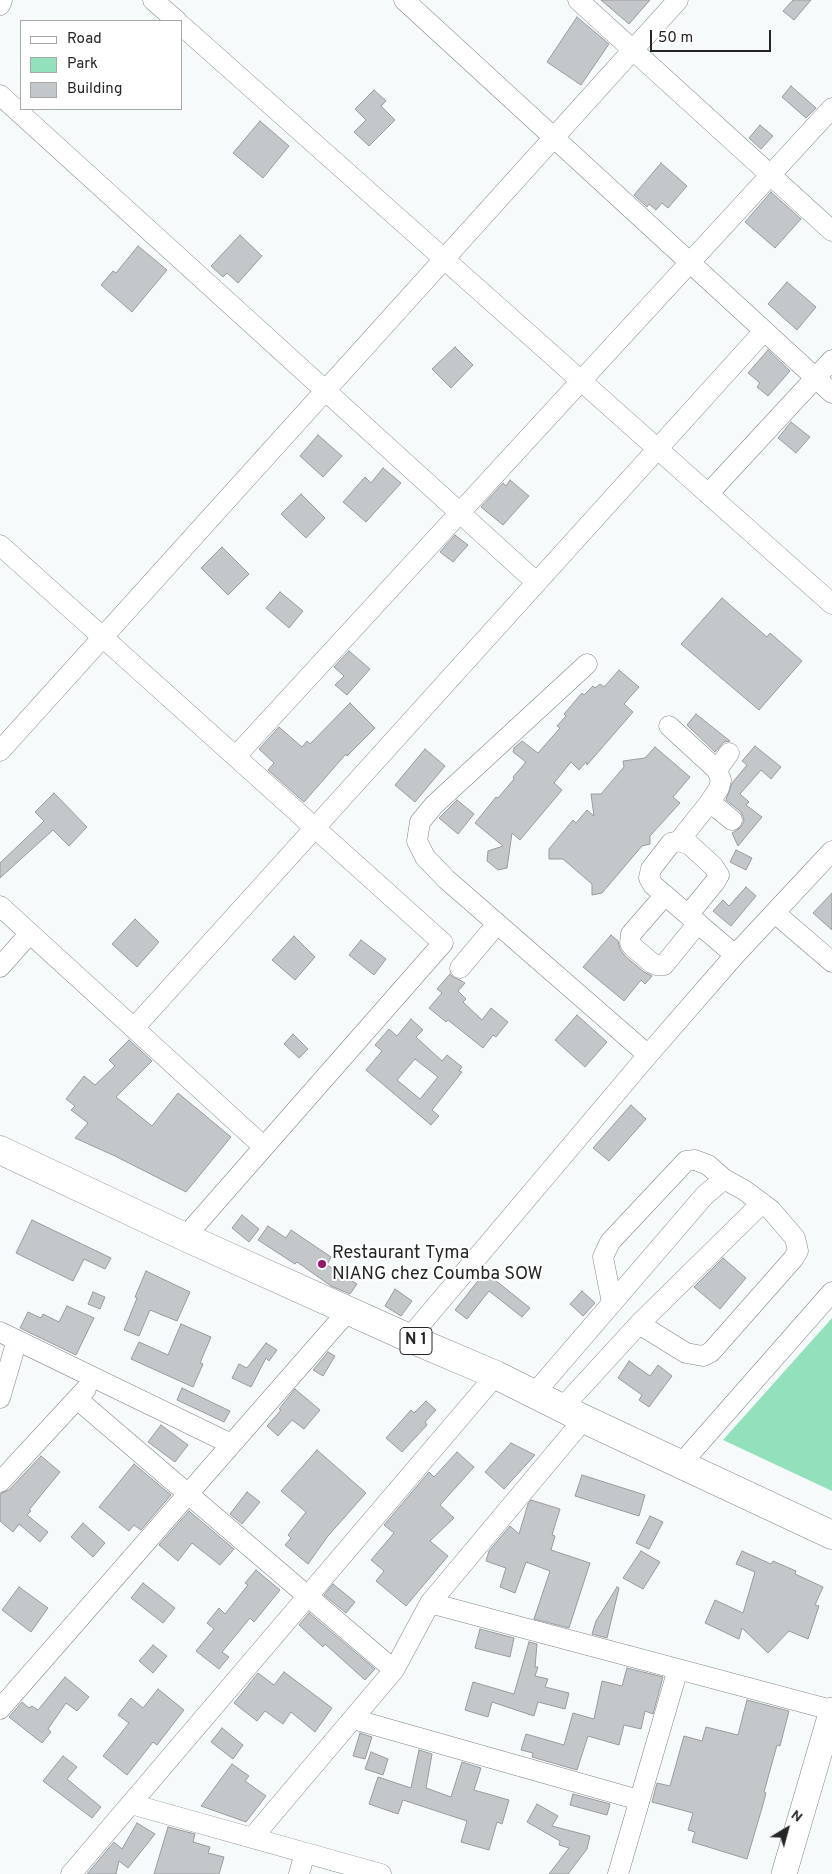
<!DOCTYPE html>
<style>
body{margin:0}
#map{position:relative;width:832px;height:1874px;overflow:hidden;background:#f6fafb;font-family:Overpass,sans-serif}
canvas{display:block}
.legend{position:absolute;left:20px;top:20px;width:162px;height:90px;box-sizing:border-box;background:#fff;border:1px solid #a7a8a8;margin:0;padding:6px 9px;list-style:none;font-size:15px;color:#242526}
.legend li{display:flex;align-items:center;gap:10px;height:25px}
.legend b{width:25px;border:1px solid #a7a8a8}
.north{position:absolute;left:762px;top:1804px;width:50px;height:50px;-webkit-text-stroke:4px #fff;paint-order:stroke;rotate:37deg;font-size:14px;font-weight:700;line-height:20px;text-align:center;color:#242526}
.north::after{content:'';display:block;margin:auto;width:18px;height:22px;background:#242526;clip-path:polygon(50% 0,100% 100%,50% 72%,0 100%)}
.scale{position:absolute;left:650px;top:30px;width:121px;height:22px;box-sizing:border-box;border:2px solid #242526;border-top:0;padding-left:6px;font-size:15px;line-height:18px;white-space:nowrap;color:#242526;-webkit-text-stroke:4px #fff;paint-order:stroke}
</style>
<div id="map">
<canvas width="832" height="1874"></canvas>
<ul class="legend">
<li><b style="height:6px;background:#fff"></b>Road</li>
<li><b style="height:14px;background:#93e0bd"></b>Park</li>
<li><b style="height:14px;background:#c4c7c9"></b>Building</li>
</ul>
<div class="north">N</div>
<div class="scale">50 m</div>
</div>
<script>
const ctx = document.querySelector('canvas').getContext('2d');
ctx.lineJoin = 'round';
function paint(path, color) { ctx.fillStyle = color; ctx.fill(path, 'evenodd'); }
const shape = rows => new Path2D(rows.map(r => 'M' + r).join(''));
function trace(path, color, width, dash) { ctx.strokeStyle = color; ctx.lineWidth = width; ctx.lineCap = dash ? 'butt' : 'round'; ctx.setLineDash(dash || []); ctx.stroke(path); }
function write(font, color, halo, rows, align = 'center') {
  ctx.font = font + ' Overpass,sans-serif'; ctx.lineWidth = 4; ctx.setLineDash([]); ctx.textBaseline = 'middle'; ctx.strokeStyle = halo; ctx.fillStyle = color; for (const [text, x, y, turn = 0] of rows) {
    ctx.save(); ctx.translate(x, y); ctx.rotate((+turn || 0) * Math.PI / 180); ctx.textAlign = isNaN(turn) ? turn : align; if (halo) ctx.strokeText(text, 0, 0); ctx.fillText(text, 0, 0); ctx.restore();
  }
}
paint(shape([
 [832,1318,832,1491,723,1440]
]), '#93e0bd');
const building = shape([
 [601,0,650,0,629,24,601,0],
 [793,0,811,0,794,20,783,11,793,0],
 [577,17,609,44,581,85,547,62,577,17],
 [791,86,816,108,806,118,782,97,791,86],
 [374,90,386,101,381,106,395,120,369,146,354,132,366,120,355,109,374,90],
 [260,121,289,146,263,178,233,153,260,121],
 [760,125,773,136,761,149,749,138,760,125],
 [661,163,687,186,668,208,662,203,656,210,649,204,647,207,634,195,661,163],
 [771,192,801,219,775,248,745,222,771,192],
 [240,235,262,256,238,283,227,273,223,277,211,266,240,235],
 [138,246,167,270,132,312,101,285,113,271,116,273,138,246],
 [787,282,816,307,797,330,768,304,787,282],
 [455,347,473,365,451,388,432,369,455,347],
 [768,350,790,371,768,396,757,387,760,383,748,373,768,350],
 [791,422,810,437,796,453,778,438,791,422],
 [318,435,342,456,323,477,300,456,318,435],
 [383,468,401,483,366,522,343,502,365,477,371,483,383,468],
 [510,480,529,496,503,525,481,507,503,483,506,486,510,480],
 [301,494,325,518,306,538,281,514,301,494],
 [455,535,468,545,453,562,440,552,455,535],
 [222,547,249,574,228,595,201,568,222,547],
 [280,592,303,611,289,628,266,608,280,592],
 [722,598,767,637,770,633,802,661,759,710,681,644,722,598],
 [349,651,370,669,347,695,335,685,344,676,334,667,349,651],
 [619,670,639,687,624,704,633,712,587,765,586,762,579,770,571,762,554,783,562,790,520,840,512,833,507,868,498,870,487,861,488,851,503,846,475,823,496,797,498,798,514,779,513,777,526,762,513,752,514,748,522,741,538,753,560,728,557,726,566,716,564,714,582,693,584,695,593,686,595,688,600,684,604,687,619,670],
 [350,703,375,728,347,756,346,754,304,802,268,770,274,763,259,749,279,727,302,747,307,741,310,744,350,703],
 [696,714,730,741,724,742,715,752,687,725,696,714],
 [755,746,781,767,771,779,761,770,740,794,749,802,746,805,762,817,738,846,732,833,741,827,744,821,743,816,740,811,726,800,732,783,747,765,742,761,755,746],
 [655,747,690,777,673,797,680,803,650,836,650,844,642,846,602,893,592,895,592,884,563,859,549,859,549,849,573,820,576,823,587,810,594,816,591,794,601,794,624,767,623,761,645,758,655,747],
 [425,749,445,766,415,802,395,785,425,749],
 [54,793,87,827,69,846,53,830,0,878,0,863,44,821,35,812,54,793],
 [457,800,474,814,458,834,439,818,457,800],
 [736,850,752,858,746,870,730,862,736,850],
 [746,887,756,896,731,926,713,911,723,900,729,906,746,887],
 [832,893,832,930,813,913,832,893],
 [135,919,159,942,137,967,112,944,135,919],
 [611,935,618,941,620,949,625,956,644,972,652,976,645,984,641,980,624,1001,583,967,611,935],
 [294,936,315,957,295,980,272,960,294,936],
 [361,940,386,959,374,975,349,955,361,940],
 [450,974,453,977,460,980,465,983,458,991,466,999,463,1002,482,1020,491,1008,508,1022,496,1037,493,1035,483,1048,448,1020,446,1022,429,1008,442,993,437,989,450,974],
 [577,1015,607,1042,585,1067,555,1040,577,1015],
 [411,1019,423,1030,416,1037,442,1061,447,1055,462,1067,459,1071,462,1072,432,1110,439,1116,431,1125,366,1070,382,1051,375,1045,389,1029,397,1036,411,1019],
 [415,1059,438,1077,420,1099,397,1080,415,1059],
 [293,1034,308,1049,299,1058,284,1044,293,1034],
 [129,1040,152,1061,116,1097,152,1126,178,1093,231,1137,186,1192,115,1156,75,1138,88,1123,71,1110,75,1106,66,1099,84,1076,95,1085,115,1066,109,1060,129,1040],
 [631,1105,646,1119,609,1161,593,1148,631,1105],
 [242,1215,259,1229,249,1242,232,1228,242,1215],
 [32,1220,111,1258,105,1269,84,1259,73,1281,16,1253,32,1220],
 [268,1226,286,1238,291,1230,331,1257,327,1265,357,1284,350,1294,331,1286,297,1262,295,1264,258,1240,268,1226],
 [723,1258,746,1278,720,1309,694,1287,723,1258],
 [146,1271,190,1292,177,1321,150,1310,139,1336,124,1330,137,1298,135,1297,146,1271],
 [485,1272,530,1308,522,1317,489,1291,467,1319,455,1310,485,1272],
 [395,1289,412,1301,401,1316,385,1306,395,1289],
 [582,1291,595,1303,583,1316,570,1304,582,1291],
 [93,1292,105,1297,100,1309,88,1304,93,1292],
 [67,1306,94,1318,76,1355,20,1328,28,1312,41,1318,43,1314,59,1322,67,1306],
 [181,1324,211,1337,200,1363,203,1364,193,1387,131,1359,139,1342,168,1355,181,1324],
 [266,1343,277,1350,269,1361,266,1358,251,1387,232,1378,239,1364,247,1368,266,1343],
 [328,1352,335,1356,323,1376,313,1370,328,1352],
 [629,1361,650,1376,658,1365,672,1376,649,1407,639,1400,642,1395,618,1378,629,1361],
 [182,1388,230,1411,224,1422,177,1400,182,1388],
 [295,1389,320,1410,304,1429,292,1420,278,1436,267,1426,281,1410,279,1409,295,1389],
 [426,1401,436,1410,425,1422,427,1425,402,1452,386,1438,411,1410,414,1413,426,1401],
 [161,1425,188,1445,175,1462,148,1442,161,1425],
 [511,1443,535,1455,504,1489,485,1472,511,1443],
 [317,1450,366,1493,328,1536,308,1564,285,1545,291,1538,288,1535,306,1512,281,1491,317,1450],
 [457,1452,474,1467,440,1505,454,1518,430,1541,448,1556,406,1606,376,1581,384,1571,371,1560,394,1533,384,1525,429,1472,434,1477,457,1452],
 [41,1456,60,1472,29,1510,31,1511,27,1515,48,1532,40,1542,19,1524,13,1532,0,1521,0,1494,9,1490,41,1456],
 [134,1464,171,1495,141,1530,134,1525,129,1531,99,1507,134,1464],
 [582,1475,645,1495,639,1516,575,1496,582,1475],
 [247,1492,260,1502,242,1524,230,1514,247,1492],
 [531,1500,560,1509,552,1535,555,1536,551,1550,590,1563,569,1628,534,1619,550,1571,526,1562,515,1593,500,1587,506,1568,486,1561,489,1551,510,1526,519,1534,528,1504,531,1500],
 [189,1511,234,1549,220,1565,192,1543,178,1561,159,1545,189,1511],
 [650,1516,663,1522,649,1549,636,1543,650,1516],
 [83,1523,105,1543,93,1557,71,1537,83,1523],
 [641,1551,660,1562,643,1589,623,1578,641,1551],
 [742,1551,771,1564,773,1561,796,1571,795,1574,823,1587,815,1605,819,1606,808,1639,789,1631,768,1653,742,1628,739,1639,705,1623,715,1600,743,1613,755,1572,736,1564,742,1551],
 [256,1570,280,1590,254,1622,250,1618,222,1652,229,1657,219,1669,196,1651,214,1629,207,1623,219,1608,225,1614,248,1585,245,1583,256,1570],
 [143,1583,175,1608,163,1623,131,1598,143,1583],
 [333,1584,355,1602,346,1613,324,1595,333,1584],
 [19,1587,48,1608,31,1632,2,1610,19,1587],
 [617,1587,619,1588,607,1638,592,1634,596,1621,617,1587],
 [309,1613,375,1669,365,1680,325,1644,323,1647,299,1625,309,1613],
 [480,1629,514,1638,510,1657,475,1648,480,1629],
 [529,1642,537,1644,535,1667,538,1667,535,1676,548,1679,545,1687,569,1693,565,1709,538,1702,534,1716,492,1702,488,1717,465,1710,473,1682,514,1694,529,1642],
 [153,1645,167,1656,153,1673,139,1661,153,1645],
 [627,1668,663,1677,653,1714,645,1711,641,1729,624,1725,619,1745,588,1736,577,1770,532,1757,533,1753,521,1750,526,1734,564,1745,573,1713,594,1719,602,1681,622,1686,627,1668],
 [284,1672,332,1708,315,1732,291,1712,283,1724,265,1711,257,1721,234,1703,258,1673,274,1685,284,1672],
 [65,1677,89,1697,77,1711,66,1703,48,1729,51,1732,42,1743,9,1717,22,1702,29,1708,32,1706,38,1710,65,1677],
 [158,1689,184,1710,157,1745,153,1742,127,1775,103,1756,129,1723,118,1715,131,1698,143,1708,158,1689],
 [747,1700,789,1711,780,1746,777,1745,764,1792,766,1793,762,1808,747,1859,692,1842,695,1832,688,1830,693,1813,652,1802,657,1783,670,1786,684,1736,702,1741,706,1727,738,1735,747,1700],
 [222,1728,243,1745,233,1759,211,1742,222,1728],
 [360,1733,372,1737,365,1759,353,1756,360,1733],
 [419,1750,432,1754,426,1788,451,1797,462,1762,481,1768,474,1790,509,1800,502,1824,497,1822,489,1850,461,1842,467,1821,403,1800,398,1814,369,1804,378,1777,411,1788,419,1750],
 [371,1752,388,1759,383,1775,365,1769,371,1752],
 [63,1756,77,1767,67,1779,101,1807,92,1818,43,1781,63,1756],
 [232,1764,249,1776,245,1781,266,1796,246,1822,201,1806,232,1764],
 [573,1794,610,1804,607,1815,570,1805,573,1794],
 [537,1804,558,1816,552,1826,590,1836,587,1849,568,1874,549,1874,569,1848,559,1845,560,1841,527,1822,537,1804],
 [137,1823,155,1834,128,1868,119,1861,116,1874,87,1874,114,1842,122,1849,137,1823],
 [168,1827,195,1834,193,1842,210,1847,208,1853,224,1857,219,1874,154,1874,168,1827]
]);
paint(building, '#c4c7c9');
trace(building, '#999b9e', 1);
const minor = shape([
 [153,0,177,21],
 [404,0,832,393],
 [578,0,832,231],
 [0,5,2,0],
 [181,25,832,604],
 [0,95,536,582],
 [708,494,832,360],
 [0,545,443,943,185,1237],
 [587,664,434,805,420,822,417,841,425,857,446,879,648,1055],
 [669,726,717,770,721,780,719,788,710,802,679,841],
 [0,751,678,0],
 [236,756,832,108],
 [717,770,729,753],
 [710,802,732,820],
 [665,895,631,934,630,943,633,947,652,963,656,965,664,965,698,923],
 [0,906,264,1147],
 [775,913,832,962],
 [688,915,715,882,719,875,713,866,690,845,679,841,671,843,651,869,649,878,653,885,735,955],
 [0,967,30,933],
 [460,968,497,924],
 [134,1028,764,331],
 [612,1303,603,1257,610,1242,686,1161,695,1160,708,1165,724,1179],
 [0,1332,231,1444],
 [409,1338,648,1055,735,955,832,851],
 [534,1394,705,1195,724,1179,744,1190,771,1210,795,1238,798,1251,793,1259,711,1352,703,1356,686,1353,639,1324],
 [0,1398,17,1340],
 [77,1399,394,1670],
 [562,1408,639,1324,762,1203],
 [680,1465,832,1292],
 [0,1482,86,1389],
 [430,1603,832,1710],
 [0,1709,348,1311],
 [353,1719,639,1800],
 [131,1804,381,1874],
 [252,1838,394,1670,430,1603,584,1419],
 [71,1874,496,1375],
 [299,1874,305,1853],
 [618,1874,678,1669]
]);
const major = shape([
 [784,1874,832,1710]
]);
const highway = shape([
 [0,1150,185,1237,409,1338,496,1375,584,1419,832,1535]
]);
trace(minor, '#818586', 21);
trace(major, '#818586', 26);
trace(highway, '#818586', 29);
trace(minor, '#fff', 20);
trace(major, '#fff', 25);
trace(highway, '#fff', 28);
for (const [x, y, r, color] of [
 [322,1264,5,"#98166c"]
]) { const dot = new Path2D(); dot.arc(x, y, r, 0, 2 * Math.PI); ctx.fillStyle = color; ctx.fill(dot); trace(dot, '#fff', 2); }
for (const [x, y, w] of [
 [416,1341,32]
]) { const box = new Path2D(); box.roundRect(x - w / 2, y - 13.5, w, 27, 4); ctx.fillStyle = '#fff'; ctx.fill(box); trace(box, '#242526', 1); }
write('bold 16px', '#242526', null, [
 ["N 1",416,1341]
]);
write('18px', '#242526', '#fff', [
 ["Restaurant Tyma",332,1254],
 ["NIANG chez Coumba SOW",332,1275]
], 'left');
</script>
